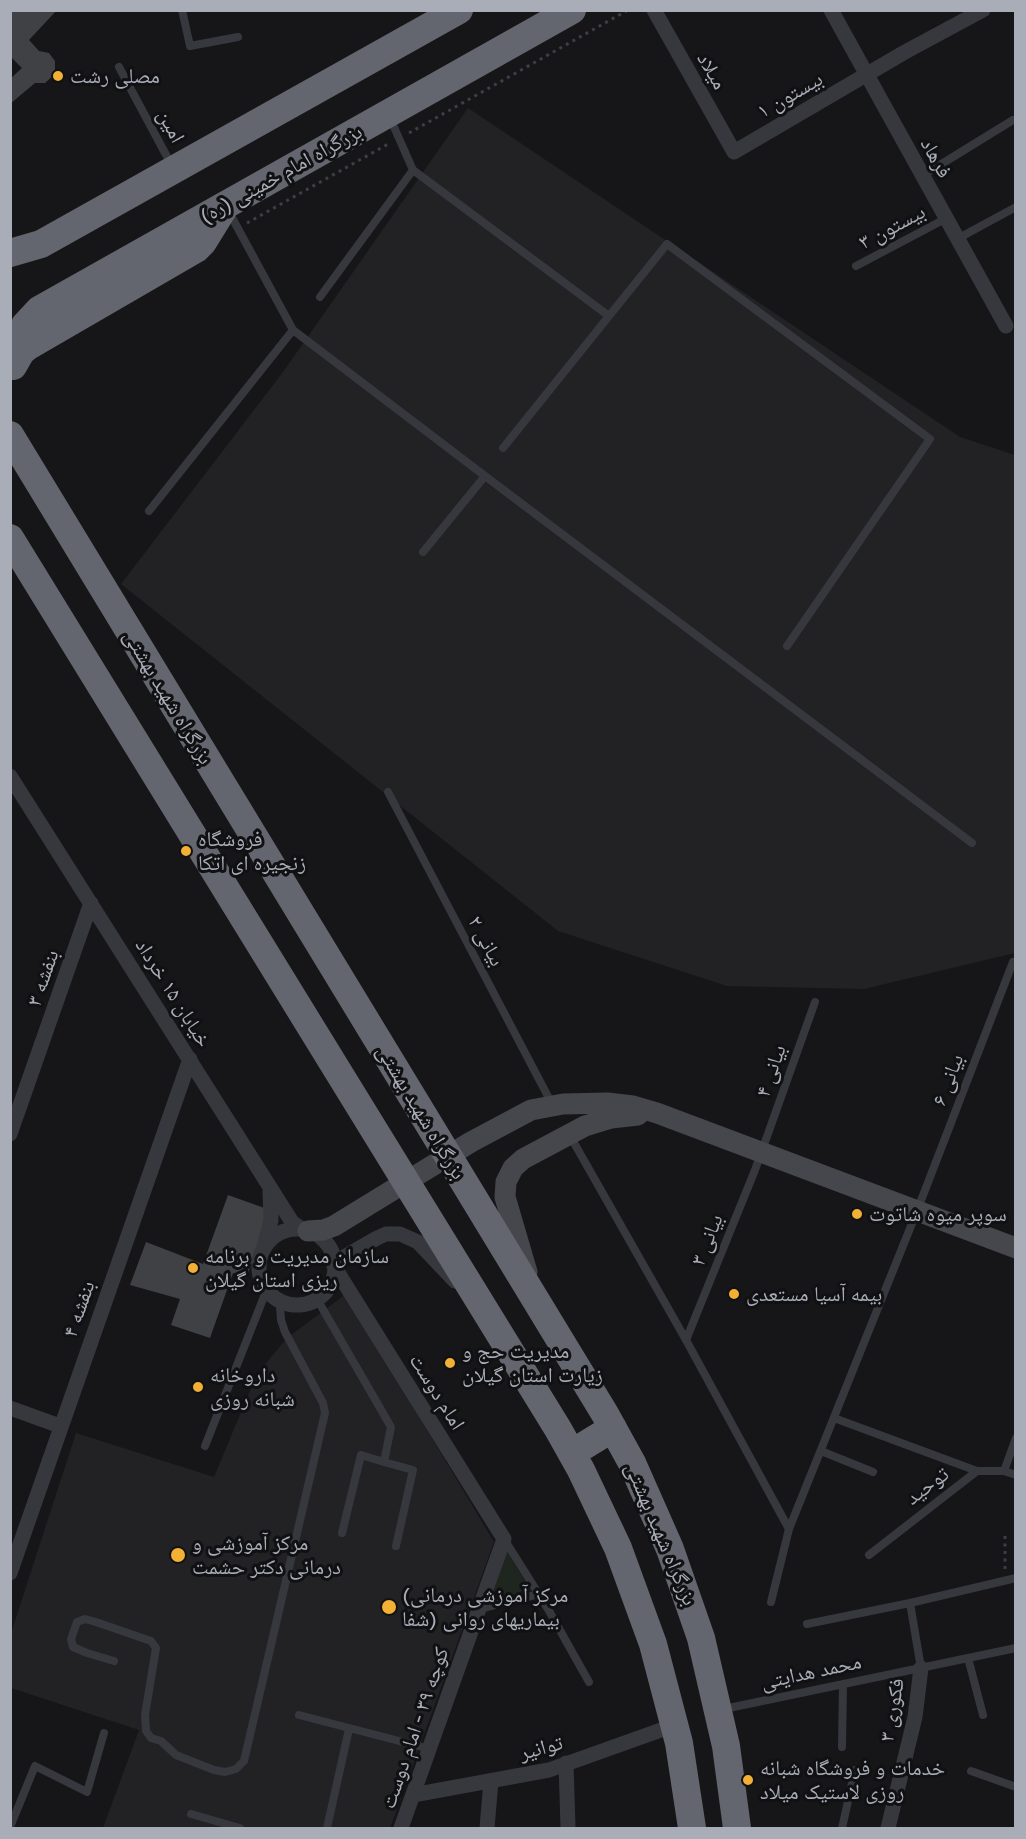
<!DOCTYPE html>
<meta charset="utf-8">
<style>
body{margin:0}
#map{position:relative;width:1026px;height:1839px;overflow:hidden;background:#161618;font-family:"Golos Text",sans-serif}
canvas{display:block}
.frame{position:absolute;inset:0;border:12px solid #a8adb8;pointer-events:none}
</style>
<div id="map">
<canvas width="1026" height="1839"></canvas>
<div class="frame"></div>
</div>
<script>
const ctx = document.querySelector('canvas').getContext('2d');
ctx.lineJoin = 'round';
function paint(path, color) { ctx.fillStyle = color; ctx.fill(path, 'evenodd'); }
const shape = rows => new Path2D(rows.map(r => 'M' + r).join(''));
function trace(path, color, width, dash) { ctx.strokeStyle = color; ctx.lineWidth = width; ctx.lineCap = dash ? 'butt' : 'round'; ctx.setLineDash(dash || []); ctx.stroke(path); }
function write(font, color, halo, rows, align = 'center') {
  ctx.font = font + ' "Golos Text","Noto Naskh Arabic",sans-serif'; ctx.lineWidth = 6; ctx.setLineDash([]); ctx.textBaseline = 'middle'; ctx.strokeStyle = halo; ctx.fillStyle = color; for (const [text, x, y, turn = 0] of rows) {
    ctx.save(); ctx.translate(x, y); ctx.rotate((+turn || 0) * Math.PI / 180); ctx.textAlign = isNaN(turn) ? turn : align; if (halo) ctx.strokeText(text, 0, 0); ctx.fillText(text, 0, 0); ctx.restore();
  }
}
paint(shape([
 [468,108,960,437,1015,455,1015,953,864,989,727,986,558,931,121,584,283,372],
 [346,1294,494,1542,390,1828,103,1828,139,1730,11,1688,11,1633,76,1433,214,1477,257,1374,287,1338]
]), '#222225');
paint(shape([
 [506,1550,531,1591,491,1600]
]), '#1e261f');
paint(shape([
 [10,10,57,10,29,40,39,51,49,53,55,61,55,74,45,83,35,83,10,104,10,79,22,68,10,56],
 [228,1195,270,1210,246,1279,233,1273,210,1338,171,1325,180,1299,130,1285,146,1242,203,1264]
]), '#404145');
trace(shape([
 [409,133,628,10],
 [247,223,390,143],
 [1005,1569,1005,1535]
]), '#3d3f44', 3, [3, 4.5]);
trace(shape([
 [182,10,190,46,238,37],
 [119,67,172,166],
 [413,170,609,316,503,448],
 [922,176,1013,120],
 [957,239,1016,207],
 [856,266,945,219],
 [320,297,413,170,390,118],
 [609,316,667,244,930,439,787,646],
 [293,330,485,476,423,552],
 [485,476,972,843],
 [149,511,293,330,229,212],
 [388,792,552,1104],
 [569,1134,686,1340,789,1529],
 [317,1299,391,1427,384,1462,413,1470,396,1546],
 [686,1340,755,1170,815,1002],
 [834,1418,977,1471],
 [205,1446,267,1289],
 [821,1451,873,1472],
 [1004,1471,1016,1438],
 [342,1533,361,1455,384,1462],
 [504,1539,548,1609,589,1682],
 [869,1555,977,1471,1004,1471,1016,1475],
 [771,1602,789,1529,917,1211,1013,962],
 [910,1603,921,1668],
 [479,1609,539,1594],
 [807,1624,910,1603,1016,1578],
 [968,1658,983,1715],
 [114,1661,87,1653,73,1647,71,1639,77,1622,85,1619,96,1622,151,1641,156,1648,145,1715,146,1731,151,1738,161,1741,176,1755,214,1770,225,1772,236,1769,244,1761,325,1413,323,1403,285,1332,281,1320,280,1306,282,1301],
 [724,1709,1016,1648],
 [299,1715,430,1749],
 [842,1747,843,1684],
 [971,1771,1016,1787],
 [191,1814,240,1828],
 [10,1827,35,1766,87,1792,104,1733],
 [327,1828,349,1729],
 [842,1828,855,1770]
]), '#37383d', 8);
trace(shape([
 [654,10,734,152,905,52,983,10],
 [831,10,1006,326],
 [10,776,292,1222,303,1230],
 [10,1134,91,903],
 '259 1267a38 38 0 1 1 76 0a38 38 0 1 1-76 0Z',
 [264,1247,271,1220,270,1191],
 [334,1266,339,1260,377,1238,386,1234,400,1234,418,1242,455,1281],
 [335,1268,504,1539,401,1828],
 [10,1408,60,1426],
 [10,1573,190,1059],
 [566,1763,568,1828],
 [413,1795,549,1770,675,1725],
 [487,1828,491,1781],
 [888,1828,915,1717,921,1668]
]), '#37383d', 15);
trace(shape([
 [308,1231,323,1230,334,1226,471,1142,531,1110,563,1104,607,1103,633,1106,657,1113,1016,1248],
 [527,1272,505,1197,506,1182,513,1168,523,1159,585,1126,611,1118,638,1115]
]), '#45474d', 21);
trace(shape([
 [10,253,41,244,459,10],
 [13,359,25,325,39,310,572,10],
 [13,366,21,352,27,347,196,249,203,242,224,208],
 [10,435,605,1414,632,1463,670,1549,701,1638,726,1746,737,1828],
 [10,538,558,1429,581,1470,618,1548,653,1644,679,1743,692,1828],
 [572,1453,613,1428]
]), '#63666e', 28);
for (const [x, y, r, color] of [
 [58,76,6,"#f2b134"],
 [186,851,6,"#f2b134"],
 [857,1214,6,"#f2b134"],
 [193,1268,6,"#f2b134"],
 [734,1294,6,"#f2b134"],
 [450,1363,6,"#f2b134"],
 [198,1387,6,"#f2b134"],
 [178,1555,8,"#f2b134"],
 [389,1607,8,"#f2b134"],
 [748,1780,6,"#f2b134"]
]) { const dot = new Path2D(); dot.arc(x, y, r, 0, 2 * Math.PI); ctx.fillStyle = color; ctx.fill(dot); trace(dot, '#111113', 2); }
write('21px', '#a8adb8', '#111113', [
 ["میلاد",712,71,60],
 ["بیستون ۱",790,95,-30],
 ["امین",171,126,62],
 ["فرهاد",936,158,61],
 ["بزرگراه امام خمینی (ره)",281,174,-29],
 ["بیستون ۳",892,227,-28],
 ["بزرگراه شهید بهشتی",168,697,59],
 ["بیانی ۲",486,941,62],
 ["بنفشه ۳",43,978,-71],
 ["خیابان ۱۵ خرداد",173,993,58],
 ["بیانی ۴",771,1071,-71],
 ["بیانی ۶",948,1080,-69],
 ["بزرگراه شهید بهشتی",421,1112,59],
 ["بیانی ۳",707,1240,-68],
 ["بنفشه ۴",79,1309,-71],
 ["امام دوست",437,1392,58],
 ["توحید",927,1486,-37],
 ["بزرگراه شهید بهشتی",661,1534,67],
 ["محمد هدایتی",811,1672,-12],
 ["فکوری ۳",892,1710,-80],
 ["کوچه ۳۹ - امام دوست",415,1728,-71],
 ["توانیر",541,1748,-15]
]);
write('21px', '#a8adb8', '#111113', [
 ["مصلی رشت",70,76],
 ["فروشگاه",198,839],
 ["زنجیره ای اتکا",198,863],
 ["سوپر میوه شاتوت",869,1214],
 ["سازمان مدیریت و برنامه",205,1256],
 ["ریزی استان گیلان",205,1280],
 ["بیمه آسیا مستعدی",746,1294],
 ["مدیریت حج و",462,1351],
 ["زیارت استان گیلان",462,1375],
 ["داروخانه",210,1375],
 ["شبانه روزی",210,1399],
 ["مرکز آموزشی و",192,1543],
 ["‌درمانی دکتر حشمت",192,1567],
 ["(مرکز آموزشی درمانی",402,1595],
 ["بیماریهای روانی (شفا",402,1619],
 ["خدمات و فروشگاه شبانه",760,1768],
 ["روزی لاستیک میلاد",760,1792]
], 'left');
</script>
